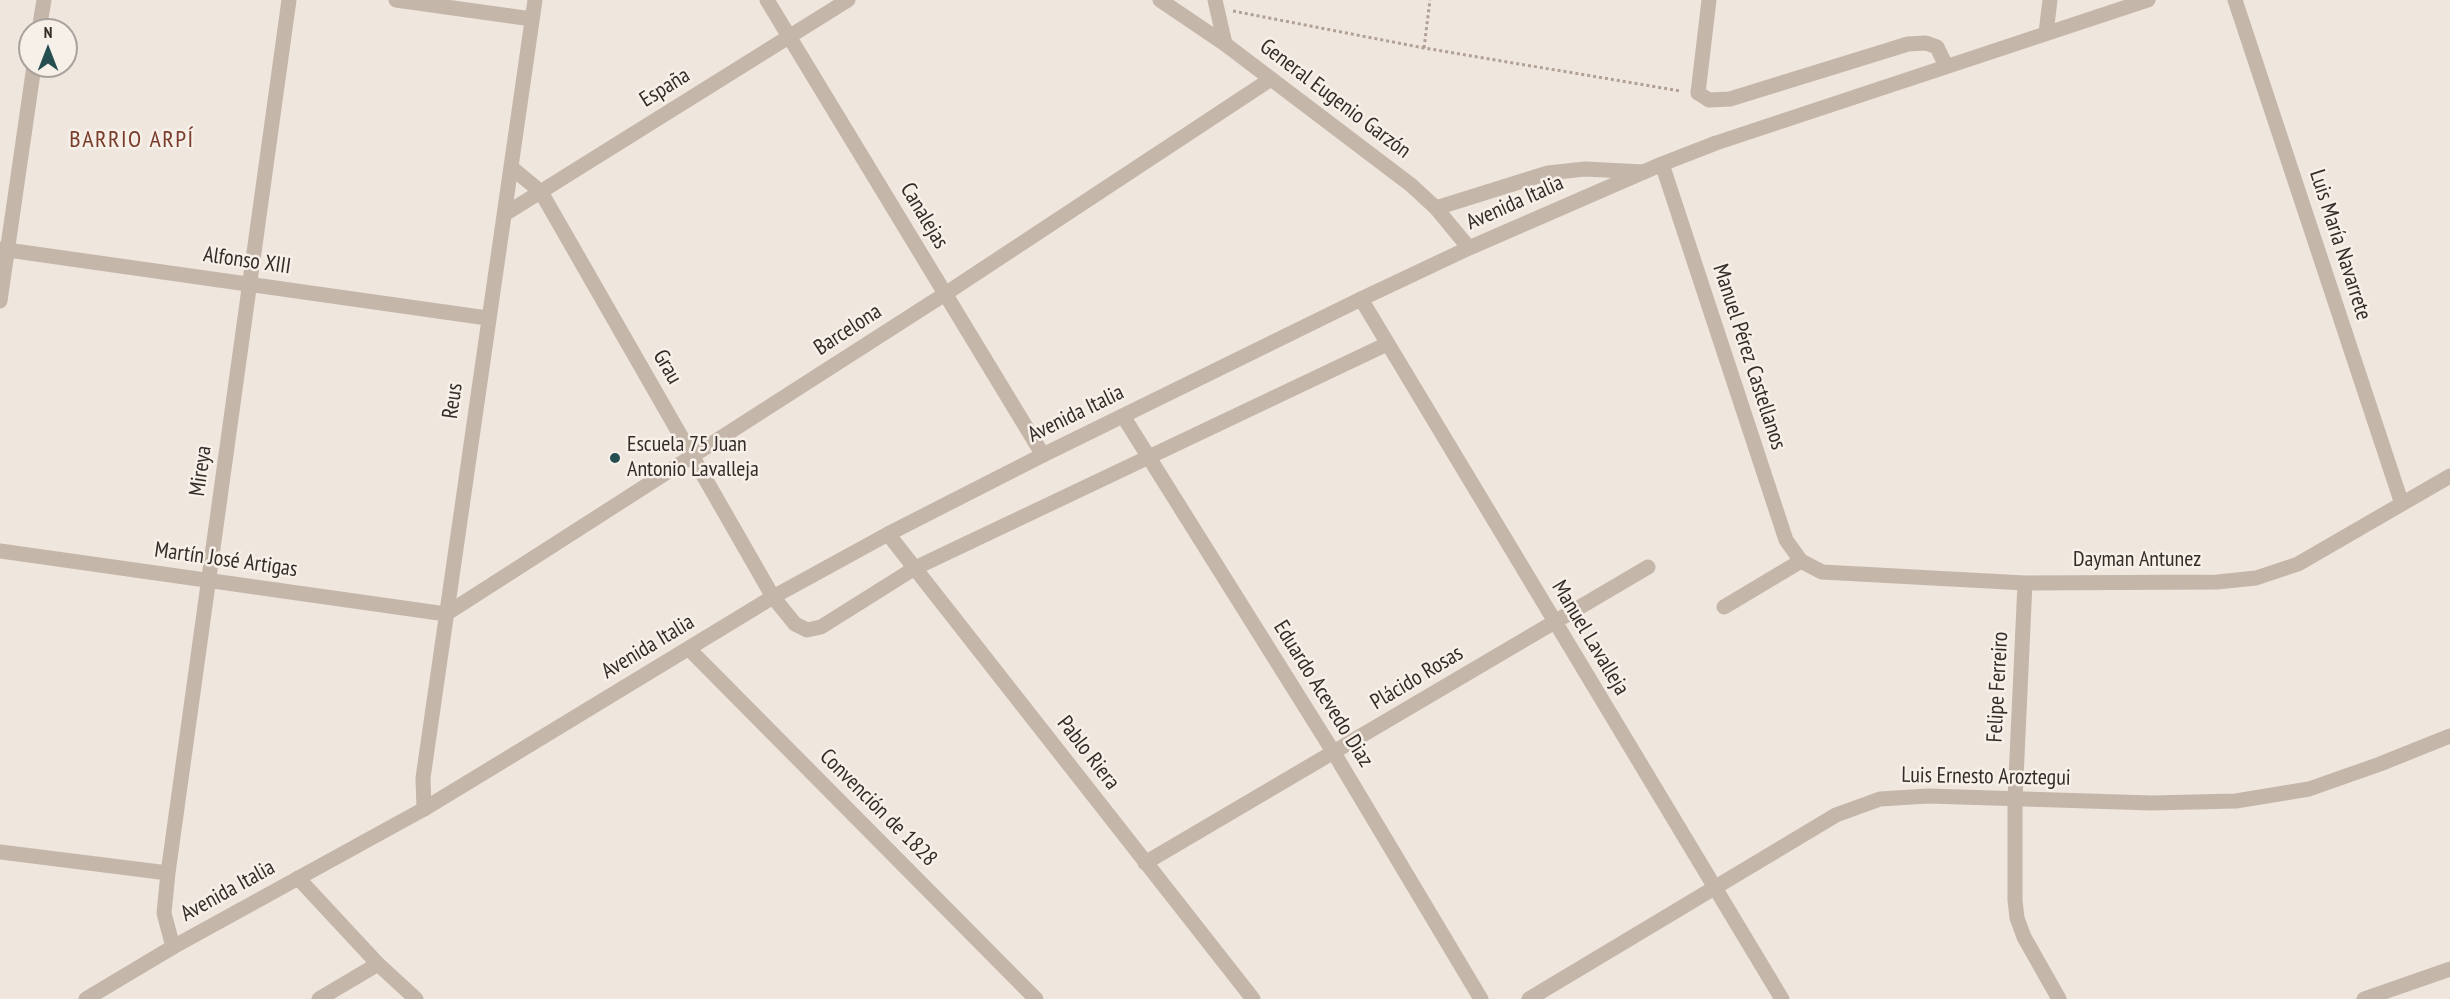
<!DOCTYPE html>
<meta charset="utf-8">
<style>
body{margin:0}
#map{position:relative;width:2450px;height:999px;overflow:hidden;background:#efe6dd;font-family:"PT Sans Narrow",sans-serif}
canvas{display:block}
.north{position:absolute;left:18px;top:18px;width:60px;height:60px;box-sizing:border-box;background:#f7f0e9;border:2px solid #a9a29c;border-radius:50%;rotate:0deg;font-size:16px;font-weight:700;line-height:24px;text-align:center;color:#342c29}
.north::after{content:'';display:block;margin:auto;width:21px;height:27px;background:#244e50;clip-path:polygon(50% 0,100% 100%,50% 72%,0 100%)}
</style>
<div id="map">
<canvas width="2450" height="999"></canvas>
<div class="north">N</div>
</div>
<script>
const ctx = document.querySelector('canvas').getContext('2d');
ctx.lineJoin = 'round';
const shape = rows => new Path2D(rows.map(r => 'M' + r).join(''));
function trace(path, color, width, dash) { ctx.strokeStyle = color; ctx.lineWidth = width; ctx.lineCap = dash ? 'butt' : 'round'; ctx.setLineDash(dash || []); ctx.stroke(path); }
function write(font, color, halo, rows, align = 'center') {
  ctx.font = font + ' "PT Sans Narrow",sans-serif'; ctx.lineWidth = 5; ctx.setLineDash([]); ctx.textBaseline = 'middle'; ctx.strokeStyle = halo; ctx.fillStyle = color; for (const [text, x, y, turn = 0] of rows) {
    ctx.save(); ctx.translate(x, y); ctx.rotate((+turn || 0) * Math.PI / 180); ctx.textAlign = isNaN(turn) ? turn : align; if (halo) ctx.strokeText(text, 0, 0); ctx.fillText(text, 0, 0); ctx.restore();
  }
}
trace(shape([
 [1233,11,1424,48,1681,91],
 [1424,48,1430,0]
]), '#b1a195', 3, [3, 3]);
trace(shape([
 [396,0,532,19],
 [767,0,1043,455],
 [1215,0,1225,44],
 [1709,0,1698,93,1709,100,1730,99,1908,44,1926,43,1937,47,1946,66],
 [2235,0,2402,504],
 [39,30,44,0],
 [2046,33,2050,0],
 [1662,164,1786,540,1801,561,1822,572,2025,583,2217,582,2256,578,2298,564,2450,476],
 [512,168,541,192,773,597,795,624,807,630,821,627,915,568,1387,344],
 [1436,208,1548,173,1585,169,1644,172],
 [505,214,848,0],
 [0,249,487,318],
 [1361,299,1782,999],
 [0,301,34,66],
 [888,534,1253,999],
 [0,551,446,614,945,294,1271,79],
 [2025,583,2015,800,2015,900,2017,918,2024,937,2059,999],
 [1724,607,1801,561],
 [689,649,1036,999],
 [424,809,423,778,535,0],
 [0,852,168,873],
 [1145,863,1648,567],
 [298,878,378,964,416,999],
 [173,947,164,913,168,873,289,0],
 [319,999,378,964],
 [1529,999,1836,815,1880,799,1928,796,2152,803,2236,801,2309,789,2380,764,2450,736],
 [2364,999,2450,969]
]), '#c5b6aa', 15);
trace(shape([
 [1160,0,1225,44,1411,185,1436,208,1469,248],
 [1123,416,1334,753,1481,999],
 [86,999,173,947,424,809,773,597,888,534,1043,455,1361,299,1469,248,1662,164,1716,143,2148,0]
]), '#c5b6aa', 15);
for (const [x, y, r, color] of [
 [615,458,6,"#244e50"]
]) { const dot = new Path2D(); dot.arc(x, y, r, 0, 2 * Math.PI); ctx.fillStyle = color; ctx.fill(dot); trace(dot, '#f7f0e9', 2); }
write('22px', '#342c29', '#f7f0e9', [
 ["España",665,88,-32],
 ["General Eugenio Garzón",1335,99,37],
 ["Avenida Italia",1515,203,-24],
 ["Canalejas",924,216,59],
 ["Luis María Navarrete",2340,245,72],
 ["Alfonso XIII",247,261,8],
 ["Barcelona",848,330,-33],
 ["Manuel Pérez Castellanos",1749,357,72],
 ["Grau",667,367,60],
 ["Reus",453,401,-82],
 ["Avenida Italia",1076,414,-26],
 ["Mireya",201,471,-82],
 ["Martín José Artigas",226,560,8],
 ["Dayman Antunez",2137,560],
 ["Manuel Lavalleja",1590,638,59],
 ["Avenida Italia",648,647,-31],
 ["Plácido Rosas",1417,678,-31],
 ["Felipe Ferreiro",1998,687,-87],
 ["Eduardo Acevedo Diaz",1323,694,58],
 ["Pablo Riera",1088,753,52],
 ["Luis Ernesto Aroztegui",1986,777,1],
 ["Convención de 1828",878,808,45],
 ["Avenida Italia",228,891,-29]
]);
write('22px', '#342c29', '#f7f0e9', [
 ["Escuela 75 Juan",627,445],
 ["Antonio Lavalleja",627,470]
], 'left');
ctx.letterSpacing = '1.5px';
write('24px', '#793d2c', '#f7f0e9', [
 ["BARRIO ARPÍ",132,140]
]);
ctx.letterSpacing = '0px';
</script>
